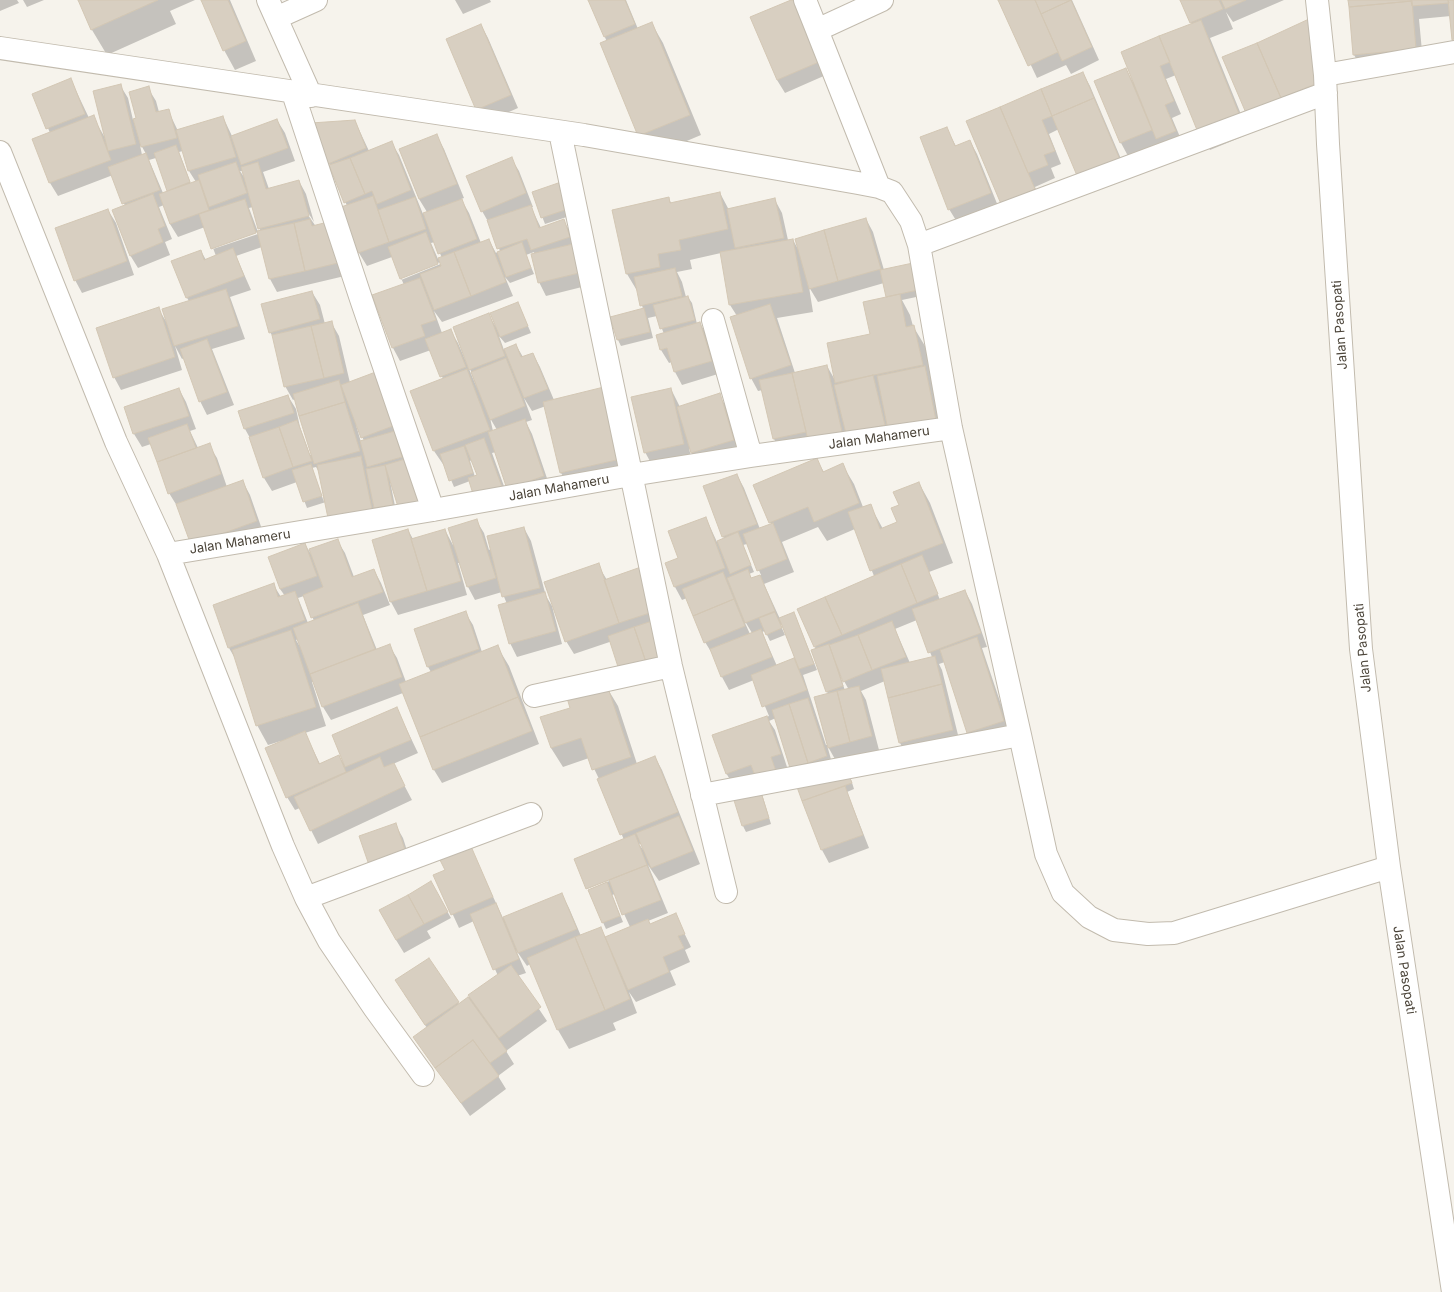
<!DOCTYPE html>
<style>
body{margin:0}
canvas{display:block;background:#f6f3ec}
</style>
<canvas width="1454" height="1292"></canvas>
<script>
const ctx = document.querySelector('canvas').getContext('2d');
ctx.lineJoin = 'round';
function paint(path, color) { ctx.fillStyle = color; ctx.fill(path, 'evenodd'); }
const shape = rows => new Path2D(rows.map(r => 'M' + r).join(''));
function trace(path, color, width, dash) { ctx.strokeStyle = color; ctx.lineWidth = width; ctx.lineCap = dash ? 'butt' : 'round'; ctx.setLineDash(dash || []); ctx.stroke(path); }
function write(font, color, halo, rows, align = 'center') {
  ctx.font = font + ' Inter,sans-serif'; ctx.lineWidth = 3; ctx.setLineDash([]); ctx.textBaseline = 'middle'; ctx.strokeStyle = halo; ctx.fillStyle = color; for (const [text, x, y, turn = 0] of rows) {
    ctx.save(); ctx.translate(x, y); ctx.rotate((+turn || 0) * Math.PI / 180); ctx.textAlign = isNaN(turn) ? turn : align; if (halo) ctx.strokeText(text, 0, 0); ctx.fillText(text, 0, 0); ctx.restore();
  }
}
paint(shape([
 [0,0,17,0,19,3,0,11],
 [23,0,44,0,27,7],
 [79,0,195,0,170,11,176,24,107,55,92,30],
 [202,0,230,0,256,61,235,70,224,50],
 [455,0,490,0,491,2,463,14],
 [589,0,626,0,638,29,652,24,663,43,701,135,651,156,607,42],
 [793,0,800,14,826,75,785,93,777,80],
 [1000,0,1072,0,1099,60,1071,74,1066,65,1037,78],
 [1181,0,1284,0,1233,22,1226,12,1233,29,1210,38,1249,134,1210,150,1198,130,1176,75,1166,79,1181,114,1172,118,1183,144,1165,151,1160,143,1128,156,1121,143,1095,81,1126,69,1133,82,1192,24],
 [1349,0,1454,0,1454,40,1451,16,1419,19,1423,62,1362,68,1354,55],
 [481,25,488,38,518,108,484,123,477,110],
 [1083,73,1090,86,1127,173,1059,129,1049,134,1061,164,1051,168,1055,178,1035,187,1042,203,1009,216,967,122],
 [71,80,89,118,93,117,104,136,120,85,128,98,133,120,137,119,148,88,156,101,159,112,168,110,178,131,223,117,232,136,277,120,285,133,295,161,263,172,269,189,299,181,306,194,314,222,307,211,306,212,349,275,277,292,270,279,262,247,236,256,251,290,230,297,245,339,212,349,234,405,207,415,200,401,184,358,182,359,175,346,182,370,121,390,114,377,158,308,167,323,189,301,187,298,201,251,206,260,216,256,205,227,178,237,170,224,164,205,159,207,172,239,165,242,170,255,138,268,130,255,125,206,113,175,58,196,50,183,33,139,50,133,34,94],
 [140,145,141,145,146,154,142,155],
 [183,151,189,171,196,182,191,184,179,152],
 [156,158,169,191,163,193,149,160],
 [240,171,243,171,244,177],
 [253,207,261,233,213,249,213,247,258,232,249,208],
 [355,121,369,151,391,142,399,155,423,214,427,212,419,199,400,150,437,136,444,149,464,198,461,199,469,213,481,243,489,240,496,253,500,251,490,225,482,211,511,158,519,171,533,207,531,207,541,228,563,220,571,233,590,285,546,296,539,282,534,252,526,255,534,274,510,283,505,277,513,296,442,322,434,311,442,333,450,330,458,343,477,388,470,369,488,314,496,327,518,303,531,333,505,343,499,336,504,350,516,345,523,357,533,354,540,367,554,400,636,478,573,492,561,473,546,406,532,411,524,398,532,420,526,422,532,434,551,490,516,502,496,452,492,453,509,500,470,481,454,487,447,470,434,451,412,391,443,379,431,350,400,361,393,348,404,285,392,257,367,266,359,253,343,207,347,206,329,163],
 [435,242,442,258,438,259,431,243],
 [443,261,443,263,401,280,401,277],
 [490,418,497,430,493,431],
 [472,460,478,476,475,477,470,461],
 [946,128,956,146,970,141,977,154,998,206,957,222,949,209],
 [533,193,576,214,545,224],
 [720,193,729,210,775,200,782,213,788,240,793,240,798,249,866,219,873,232,884,270,912,264,921,296,902,300,910,315,913,326,925,346,943,433,781,452,774,439,763,390,758,391,751,378,737,316,730,305,721,253,690,260,692,269,677,272,682,282,686,297,688,297,692,303,697,324,700,323,707,336,718,374,682,385,675,372,672,362,669,363,661,350,658,336,664,334,657,316,648,318,653,338,621,346,618,340,612,317,643,309,639,294,627,274,613,210,668,198,672,204],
 [884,283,888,298,871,335,835,380,827,366,795,373,777,318,813,312,809,287,818,302],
 [108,210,116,223,134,275,82,293,75,280],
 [312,292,320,305,325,324,331,322,339,336,350,383,381,372,404,461,390,481,396,511,377,514,326,502,307,508,297,482,272,491,264,478,250,438,245,429,239,411,288,396,296,409,300,427,310,455,312,454,295,399,293,400,285,386,275,341,270,332],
 [356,425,357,425,364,441,361,442],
 [316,467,320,474,324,502,312,468],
 [179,389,186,402,196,429,190,431,198,448,209,445,217,458,227,487,243,482,250,495,264,535,199,558,177,506,169,493,151,444,142,447,134,434,125,408],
 [671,389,680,407,719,395,727,408,741,454,699,466,689,448,691,457,652,465,645,452],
 [816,459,824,472,842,464,854,484,863,507,870,505,883,529,898,523,900,506,919,483,930,503,953,563,929,572,940,600,965,591,972,604,987,647,982,648,1011,734,976,746,968,733,945,662,939,664,942,670,960,743,907,756,900,743,885,681,861,691,866,700,879,750,836,761,827,745,834,770,799,781,776,718,769,721,775,730,787,767,734,786,726,773,713,736,769,716,754,680,729,690,722,677,713,655,705,642,687,598,682,600,675,587,666,564,679,559,706,518,717,542,724,539,705,487,737,475,744,488,760,529,771,524,770,522],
 [818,527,827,541,855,529,874,576,815,647,828,695,828,745,826,745,803,675,817,670,797,620,780,619,764,584,794,572,782,542],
 [747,544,761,575,752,579,749,574,754,572,743,545],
 [917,620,932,657,910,663,895,629],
 [745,623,746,623,752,633,750,634],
 [780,624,782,624,798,667,794,660,777,666,762,632,765,631,770,641,785,635],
 [841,673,844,681,849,690,845,691,840,674],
 [476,520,484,533,489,550,524,528,531,541,546,596,552,606,562,644,517,657,510,643,507,604,502,592,475,600,468,587,460,563,458,563,467,595,398,615,391,602,408,530,413,539,445,530,453,545],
 [337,540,345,553,354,577,374,570,381,583,390,605,363,615,377,650,389,645,397,658,406,682,431,672,428,667,465,612,473,625,482,652,497,646,509,666,539,744,442,783,434,770,403,693,331,720,323,707,314,682,312,682,326,726,305,733,320,764,339,756,345,765,397,709,418,753,393,764,412,800,318,844,300,808,295,810,287,797,281,741,268,745,257,725,236,660,229,648,273,584,281,597,285,596,280,589,305,544,312,556],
 [304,596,314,621,308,623,298,598],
 [298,639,300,645,299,645,296,640],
 [598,565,607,580,663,624,574,654,566,641],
 [606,686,618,706,637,764,655,757,662,770,700,864,659,881,648,865,668,913,648,921,650,925,675,914,691,947,685,950,690,962,670,971,676,985,636,1002,629,992,637,1013,613,1023,616,1030,569,1049,558,1030,530,964,527,966,516,950,526,973,517,976,547,1021,506,1051,514,1064,498,1076,506,1089,470,1116,414,1037,427,1028,404,994,429,959,459,1004,498,976,474,921,459,928,435,876,446,871,469,845,503,918,562,895,569,908,581,936,600,928,606,938,630,927,615,894,612,895,623,922,606,929,588,890,614,879,613,878,587,889,575,859,624,840,599,779,589,758,563,767,551,748,571,708],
 [642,843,645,851,644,851,639,844],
 [850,776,854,789,847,792,869,848,829,863,822,850,799,787],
 [762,794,771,824,746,832,743,826],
 [395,824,403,838,413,869,378,881],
 [431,883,451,918,427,931,431,938,404,953,396,940]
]), '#0003');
const building = shape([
 [78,0,158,0,91,30,78,0],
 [201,0,228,0,246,41,223,51,201,0],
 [588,0,625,0,635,24,604,37,588,0],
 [791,0,793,0,819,62,777,80,750,17,791,0],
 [998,0,1035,0,1058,52,1028,66,998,0],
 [1035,0,1071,0,1041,14,1035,0],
 [1071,0,1092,47,1062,61,1041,14,1071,0],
 [1180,0,1219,0,1223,9,1190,23,1180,0],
 [1221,0,1246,0,1225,9,1221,0],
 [1348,0,1411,0,1412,1,1349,7,1348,0],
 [1411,0,1448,0,1449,3,1412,6,1411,0],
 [1448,0,1454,0,1454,39,1452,40,1448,0],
 [1412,1,1416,49,1353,55,1349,7,1412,1],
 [1309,19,1318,83,1281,98,1257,43,1309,19],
 [1201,20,1239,114,1197,130,1159,36,1201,20],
 [652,22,690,115,638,136,600,43,652,22],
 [481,24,511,95,476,110,446,39,481,24],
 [1159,36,1170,62,1160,66,1174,101,1165,105,1176,131,1156,139,1121,52,1159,36],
 [1257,43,1281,98,1246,113,1222,57,1257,43],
 [1126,68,1152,130,1120,143,1094,81,1126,68],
 [1083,72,1094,98,1052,116,1041,89,1083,72],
 [71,78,85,114,46,129,32,94,71,78],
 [121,84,136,144,108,151,93,91,121,84],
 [149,86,156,112,169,109,177,138,141,147,133,119,136,118,129,92,149,86],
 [1041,89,1052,116,1042,120,1055,151,1044,155,1048,165,1028,173,1000,107,1041,89],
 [1094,98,1120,160,1078,178,1052,116,1094,98],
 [1000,107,1035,189,1001,204,966,121,1000,107],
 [94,115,111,160,49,183,32,139,94,115],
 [223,116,236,157,188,171,176,130,223,116],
 [277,119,288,148,241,165,231,136,277,119],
 [355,120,366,148,328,164,311,123,355,120],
 [947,127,955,146,970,140,991,193,948,210,920,137,947,127],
 [437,134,457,184,419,199,399,149,437,134],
 [392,141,411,190,377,204,372,191,365,194,350,158,392,141],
 [176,145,190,182,167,191,154,153,176,145],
 [146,153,160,190,122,204,108,167,146,153],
 [512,157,526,193,481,212,466,176,512,157],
 [350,158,365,194,344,203,329,165,350,158],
 [236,162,247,193,209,207,198,175,236,162],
 [258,162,266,189,299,180,309,216,258,229,241,167,258,162],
 [199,180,209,210,170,224,159,194,199,180],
 [564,181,574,207,541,218,532,192,564,181],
 [720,192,728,229,679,240,681,250,658,254,660,267,626,274,612,210,669,197,670,203,720,192],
 [153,194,165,226,158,229,163,242,130,256,112,210,153,194],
 [373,196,389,242,358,253,341,207,373,196],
 [415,197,426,229,389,242,378,210,415,197],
 [775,198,784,238,735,248,727,209,775,198],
 [245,199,256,233,211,249,199,214,245,199],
 [462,199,477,239,438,254,423,213,462,199],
 [531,205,539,228,564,219,570,237,531,250,527,239,497,249,487,220,531,205],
 [108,209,127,261,74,281,55,228,108,209],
 [866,218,881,269,838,281,824,230,866,218],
 [310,219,312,226,332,221,342,262,305,271,294,223,310,219],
 [294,223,305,271,269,279,257,231,294,223],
 [824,230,838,281,809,289,795,239,824,230],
 [426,232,438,264,400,279,388,247,426,232],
 [489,239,506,282,471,296,454,252,489,239],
 [793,239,803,292,729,305,720,252,793,239],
 [522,242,531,268,506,277,497,252,522,242],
 [577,243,583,272,538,283,531,254,577,243],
 [233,248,244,276,186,298,171,261,201,250,204,260,233,248],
 [454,252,471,296,434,310,420,274,441,266,438,258,454,252],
 [913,263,918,290,886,297,880,270,913,263],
 [675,268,682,296,640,306,634,277,675,268],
 [420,278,436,320,421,325,425,336,392,348,372,295,420,278],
 [226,289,238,326,174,346,162,309,226,289],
 [312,291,320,319,269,333,261,304,312,291],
 [900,294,906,327,914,325,923,365,835,383,827,343,870,334,863,302,900,294],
 [688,296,695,320,660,329,653,305,688,296],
 [518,302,528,326,500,337,490,313,518,302],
 [770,304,791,365,750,379,730,317,770,304],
 [159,307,175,357,113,378,96,328,159,307],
 [644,308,650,332,617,340,610,317,644,308],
 [489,313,505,356,469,370,453,327,489,313],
 [332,321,344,373,324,378,311,326,332,321],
 [700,322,712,361,674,372,667,348,660,350,656,335,700,322],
 [311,326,324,378,284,387,272,335,311,326],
 [451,329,466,367,440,377,425,339,451,329],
 [207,339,227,392,199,402,180,349,207,339],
 [516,344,521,357,533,353,548,389,524,398,504,349,516,344],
 [506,358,525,406,490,420,471,372,506,358],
 [827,365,843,436,809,444,792,373,827,365],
 [925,366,936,420,888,430,877,376,925,366],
 [467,369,490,430,433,451,410,391,467,369],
 [381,370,401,423,361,438,341,385,381,370],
 [792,373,806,432,773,439,759,380,792,373],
 [873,375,885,425,846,434,834,385,873,375],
 [339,380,345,402,299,416,293,394,339,380],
 [608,386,625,458,560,473,543,402,608,386],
 [179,388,189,416,133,434,124,407,179,388],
 [671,388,684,444,644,453,631,397,671,388],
 [720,393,734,440,691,453,677,407,720,393],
 [288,395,294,413,244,429,238,411,288,395],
 [345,402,360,451,314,464,299,416,345,402],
 [525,419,544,476,507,489,488,432,525,419],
 [297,420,312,461,293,467,279,427,297,420],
 [187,424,196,448,157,462,148,438,187,424],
 [279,427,293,467,263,478,249,437,279,427],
 [395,431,402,457,367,467,360,441,395,431],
 [484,438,502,487,474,497,468,478,477,475,465,445,484,438],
 [210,443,221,474,168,494,157,462,210,443],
 [464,446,473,473,449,481,440,454,464,446],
 [361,456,372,509,328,518,317,465,361,456],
 [412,457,426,501,399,510,385,465,412,457],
 [817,458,823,472,843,463,859,503,814,522,808,507,769,523,753,485,817,458],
 [311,464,322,496,303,502,292,470,311,464],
 [385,465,393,505,374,508,366,469,385,465],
 [737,474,757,524,722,537,703,486,737,474],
 [243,480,257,521,191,545,176,504,243,480],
 [919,482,943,543,870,571,848,512,871,504,880,529,897,522,891,508,899,505,893,492,919,482],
 [706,517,725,568,674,587,665,563,678,558,668,531,706,517],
 [477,519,496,578,467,587,448,528,477,519],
 [773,523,787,559,757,571,743,534,773,523],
 [524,527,540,588,502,597,487,536,524,527],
 [408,529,427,591,390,602,372,540,408,529],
 [445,529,461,581,427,591,411,539,445,529],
 [738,532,751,565,730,574,717,541,738,532],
 [338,539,352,577,374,569,383,592,311,618,303,595,323,587,309,549,338,539],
 [305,543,317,576,280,589,268,557,305,543],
 [922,555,938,594,917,603,901,564,922,555],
 [599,563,619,623,565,642,544,582,599,563],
 [901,564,917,603,842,635,825,597,901,564],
 [641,567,656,611,619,623,604,580,641,567],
 [748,569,751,578,760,575,775,611,745,623,727,578,748,569],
 [723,572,734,599,693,616,682,589,723,572],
 [274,583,278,597,295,591,305,620,228,648,213,605,274,583],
 [965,590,981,633,928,653,912,609,965,590],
 [545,592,556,631,509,644,498,605,545,592],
 [825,597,842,635,814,647,797,609,825,597],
 [734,599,745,626,704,643,693,616,734,599],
 [358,603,375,649,310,674,293,628,358,603],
 [466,611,479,649,427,667,414,629,466,611],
 [775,612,782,628,766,635,759,618,775,612],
 [794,612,814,664,799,669,779,618,794,612],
 [655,620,668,657,647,665,634,627,655,620],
 [892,621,906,657,872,670,858,635,892,621],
 [634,627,647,665,620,673,608,636,634,627],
 [761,629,772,657,721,677,710,649,761,629],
 [291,630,316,707,256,726,232,650,291,630],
 [858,635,872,670,843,682,829,645,858,635],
 [977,637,1004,721,967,733,940,650,977,637],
 [390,644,402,677,322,707,310,674,390,644],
 [829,644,843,686,826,692,811,650,829,644],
 [498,645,518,697,420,737,399,684,498,645],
 [935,656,942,684,888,698,881,669,935,656],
 [794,658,807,690,762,707,751,675,794,658],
 [942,684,953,730,899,743,888,698,942,684],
 [607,685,631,757,592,770,581,738,551,748,540,717,570,708,567,698,607,685],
 [859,686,872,736,850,742,837,691,859,686],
 [837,691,850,742,828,748,814,697,837,691],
 [518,697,532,731,433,770,420,737,518,697],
 [808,698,827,756,808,763,789,704,808,698],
 [789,704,808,763,790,768,772,710,789,704],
 [397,707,411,740,345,767,332,735,397,707],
 [767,716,781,754,771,757,777,774,757,781,751,765,726,774,712,735,767,716],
 [305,731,319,764,339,755,346,772,286,798,265,748,305,731],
 [655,756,678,812,620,835,597,779,655,756],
 [380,757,384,767,394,763,405,786,310,831,294,797,380,757],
 [846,769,852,783,802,801,797,787,846,769],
 [759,786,769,818,742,826,732,794,759,786],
 [845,786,863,835,821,850,802,801,845,786],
 [679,816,693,851,651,868,636,833,679,816],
 [396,823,407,856,370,868,359,836,396,823],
 [635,834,647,865,586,889,574,859,635,834],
 [470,844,493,897,451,915,433,875,445,870,439,858,470,844],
 [647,865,661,900,622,915,609,880,647,865],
 [431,881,448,912,424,924,408,895,431,881],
 [607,882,620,916,602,923,588,890,607,882],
 [562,893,577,929,518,953,503,917,562,893],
 [408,895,424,924,396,940,379,910,408,895],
 [496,903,519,959,493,970,470,914,496,903],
 [676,913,685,934,678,936,684,948,663,957,669,972,628,990,605,937,648,919,650,924,676,913],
 [601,927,630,999,605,1010,575,937,601,927],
 [575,937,605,1010,557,1030,527,958,575,937],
 [429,958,459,1002,425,1025,395,980,429,958],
 [511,965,541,1007,499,1038,468,995,511,965],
 [468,997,507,1051,490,1063,473,1040,435,1068,413,1037,468,997],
 [473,1040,499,1076,461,1103,435,1068,473,1040]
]);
paint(building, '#d8cfc1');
trace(building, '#d3c7b4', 1);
const minor = shape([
 [268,0,311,96],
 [805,0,817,30,882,0],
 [1317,0,1325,75,1328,144,1361,649,1389,867,1453,1292],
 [276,18,316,0],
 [817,30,879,187],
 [0,48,584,135,858,183,879,187,892,192,911,221,919,245,951,428,1020,735,1046,854,1063,893,1089,917,1114,930,1148,934,1174,933,1389,867],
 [1325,75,1454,52],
 [293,93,361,299,433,510],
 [560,132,671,666,726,892],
 [0,152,116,442,168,554,283,846,306,898,329,941,375,1009,423,1075],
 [919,245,1326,93],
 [713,320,751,456],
 [168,554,433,510,631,475,751,456,951,428],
 [534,696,671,666],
 [702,795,1020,735],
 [306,898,531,814]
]);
trace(minor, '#c2bbae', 24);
trace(minor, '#fff', 22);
write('13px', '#4b4439', '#fff', [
 ["Jalan Pasopati",1340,325,-94],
 ["Jalan Mahameru",879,438,-8],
 ["Jalan Mahameru",559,488,-10],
 ["Jalan Mahameru",240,542,-9],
 ["Jalan Pasopati",1363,648,-95],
 ["Jalan Pasopati",1404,970,81]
]);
</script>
